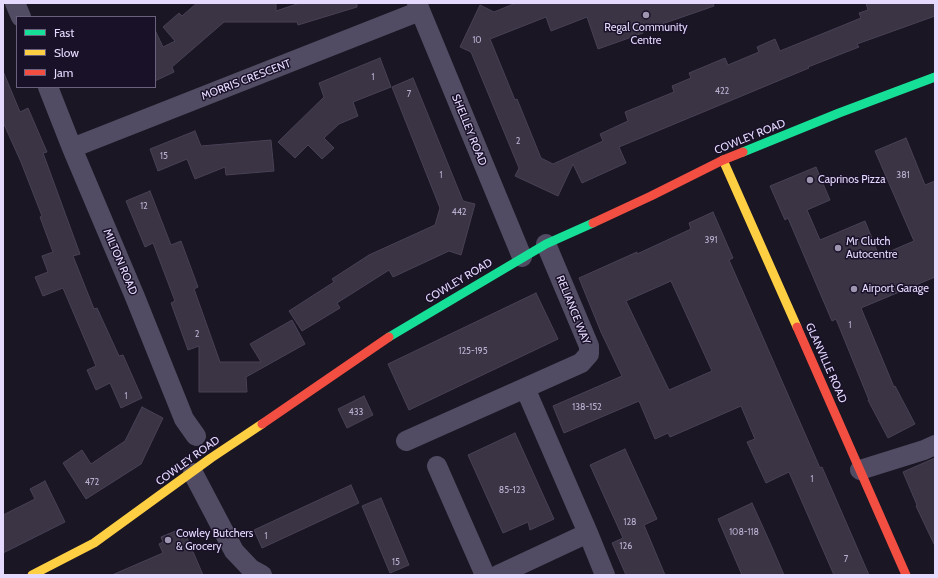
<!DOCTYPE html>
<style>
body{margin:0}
#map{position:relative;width:938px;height:578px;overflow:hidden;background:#1a1623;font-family:Cabin,sans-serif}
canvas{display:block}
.frame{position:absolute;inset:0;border:4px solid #e5d9fe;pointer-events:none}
.legend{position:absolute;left:16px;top:16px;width:140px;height:72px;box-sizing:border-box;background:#191128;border:1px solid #6b617e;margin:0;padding:5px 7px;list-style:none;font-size:12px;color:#e5d9fe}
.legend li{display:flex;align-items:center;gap:8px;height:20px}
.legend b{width:20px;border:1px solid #6b617e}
</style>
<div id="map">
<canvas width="938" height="578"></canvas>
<div class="frame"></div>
<ul class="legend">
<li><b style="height:5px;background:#16e098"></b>Fast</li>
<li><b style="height:5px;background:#ffcf43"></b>Slow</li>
<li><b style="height:5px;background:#f24e42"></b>Jam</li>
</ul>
</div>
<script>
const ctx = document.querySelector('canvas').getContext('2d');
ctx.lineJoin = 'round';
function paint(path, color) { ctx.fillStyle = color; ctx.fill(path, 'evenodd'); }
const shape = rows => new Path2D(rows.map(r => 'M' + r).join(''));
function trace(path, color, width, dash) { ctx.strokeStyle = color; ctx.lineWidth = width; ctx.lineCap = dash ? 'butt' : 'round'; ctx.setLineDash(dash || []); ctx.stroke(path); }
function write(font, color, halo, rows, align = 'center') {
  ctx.font = font + ' Cabin,sans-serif'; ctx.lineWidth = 3; ctx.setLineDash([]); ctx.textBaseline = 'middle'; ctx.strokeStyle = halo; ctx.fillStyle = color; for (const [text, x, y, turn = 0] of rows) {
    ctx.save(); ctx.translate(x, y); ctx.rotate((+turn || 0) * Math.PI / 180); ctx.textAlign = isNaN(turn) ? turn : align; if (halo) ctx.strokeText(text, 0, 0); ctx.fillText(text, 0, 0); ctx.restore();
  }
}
const building = shape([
 [197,3,276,3,276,11,300,3,357,3,357,7,298,25,297,22,224,22,172,67,174,72,155,81,155,30,163,47,175,41,163,27,179,13,182,16,197,3],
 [516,3,713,3,714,6,642,31,643,33,598,49,587,17,551,31,546,17,490,39,515,100,517,99,541,158,553,164,603,141,600,134,628,121,625,112,674,92,672,86,691,78,689,73,725,58,728,65,759,52,757,47,775,39,780,51,861,18,859,13,868,10,866,3,935,3,935,16,857,44,859,47,808,67,809,68,619,147,626,163,582,183,573,164,558,196,515,176,519,168,471,52,460,47,480,5,494,12,516,3],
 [380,58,391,87,353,102,358,116,339,124,324,138,334,148,322,159,308,145,295,158,278,142,324,97,319,83,380,58],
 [3,71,20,112,28,108,47,152,43,153,80,254,73,256,94,309,97,308,119,356,123,355,142,398,121,408,110,383,96,390,87,370,96,366,63,288,43,296,35,277,48,272,42,256,53,252,40,217,42,216,21,162,3,122,3,71],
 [413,78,463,201,475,204,461,255,449,251,393,277,389,270,337,303,340,308,302,331,289,311,334,282,332,279,369,255,435,225,440,208,392,87,413,78],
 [195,131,201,146,271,140,274,171,226,175,225,167,195,179,187,159,158,171,150,149,195,131],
 [906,138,925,185,935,181,935,277,861,308,894,387,895,386,915,424,888,438,868,400,869,400,836,319,832,321,788,218,785,220,770,186,816,167,830,200,807,210,820,240,865,221,879,256,914,241,875,151,906,138],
 [150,191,171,245,181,241,198,287,194,289,220,362,261,362,250,344,292,320,305,344,246,377,247,392,199,392,199,346,188,350,171,303,175,301,153,243,145,247,126,201,150,191],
 [713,212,733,258,729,260,820,468,822,467,869,575,834,575,789,472,766,483,747,442,755,439,741,406,670,437,668,433,655,439,639,401,564,433,553,406,622,376,601,332,579,278,637,252,637,254,691,229,689,223,713,212],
 [671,281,712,371,669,390,626,301,671,281],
 [536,293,558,339,409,410,388,364,536,293],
 [364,396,373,415,347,428,338,409,364,396],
 [142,407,163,418,141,464,86,499,63,463,82,450,91,464,125,441,142,407],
 [515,433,554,519,530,530,528,522,503,533,468,455,515,433],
 [625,449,657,519,644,525,665,575,626,575,612,543,623,538,590,465,625,449],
 [935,458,935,546,916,506,917,505,903,472,935,458],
 [45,481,65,522,3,553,3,515,35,499,30,489,45,481],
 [351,485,359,503,262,548,254,530,351,485],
 [381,498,409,565,390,573,362,506,381,498],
 [752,503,771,545,784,575,742,575,718,519,752,503],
 [178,530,180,535,185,533,203,575,112,575,163,553,159,544,163,542,161,537,178,530]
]);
paint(building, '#3a3445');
trace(building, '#494156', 1);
trace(shape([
 [15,3,21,17],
 [417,3,522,257],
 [48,87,72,148,135,297,184,419,196,436],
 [72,148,420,11],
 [546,244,589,346,589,354,581,363,525,388,588,533,605,575],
 [406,441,525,388],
 [437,466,485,575],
 [860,470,924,450,935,445],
 [193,473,234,551,251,569,262,575],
 [498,575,588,533]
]), '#514c63', 20);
trace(shape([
 [743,152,839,113,935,77],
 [389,337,546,244,593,223]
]), '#16e098', 9);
trace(shape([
 [723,160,797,327],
 [32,575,94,543,211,458,262,424]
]), '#ffcf43', 9);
trace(shape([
 [593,223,651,196,723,160,743,152],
 [797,327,906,575],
 [262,424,389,337]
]), '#f24e42', 9);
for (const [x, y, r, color] of [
 [646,15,4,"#9e95b1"],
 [810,180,4,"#9e95b1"],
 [838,248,4,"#9e95b1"],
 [854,289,4,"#9e95b1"],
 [168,540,4,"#9e95b1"]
]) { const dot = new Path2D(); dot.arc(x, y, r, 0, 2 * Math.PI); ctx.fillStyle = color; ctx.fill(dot); trace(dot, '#191128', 1.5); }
write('9px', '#bab0d0', null, [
 ["10",477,40],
 ["1",373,77],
 ["422",722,91],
 ["7",409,94],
 ["2",518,141],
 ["15",164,156],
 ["1",441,175],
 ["381",903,175],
 ["12",144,206],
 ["442",459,212],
 ["391",711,240],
 ["1",850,325],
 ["2",197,334],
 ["125-195",473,351],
 ["1",126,396],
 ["138-152",587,407],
 ["433",356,412],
 ["1",812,479],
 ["472",92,482],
 ["85-123",512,490],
 ["128",630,522],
 ["108-118",744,532],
 ["1",266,536],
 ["126",626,546],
 ["7",846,559],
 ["15",396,562]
]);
write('11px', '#e5d9fe', '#191128', [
 ["Regal Community",646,28,"center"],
 ["Centre",646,41,"center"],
 ["Caprinos Pizza",818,180],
 ["Mr Clutch",846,242],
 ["Autocentre",846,255],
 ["Airport Garage",862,289],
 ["Cowley Butchers",176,534],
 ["& Grocery",176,547]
], 'left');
write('11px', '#e5d9fe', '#191128', [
 ["MORRIS CRESCENT",246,80,-21],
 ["SHELLEY ROAD",469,130,68],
 ["COWLEY ROAD",750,137,-22],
 ["MILTON ROAD",120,262,67],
 ["COWLEY ROAD",459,281,-31],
 ["RELIANCE WAY",573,310,68],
 ["GLANVILLE ROAD",826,363,66],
 ["COWLEY ROAD",188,461,-36]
]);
</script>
